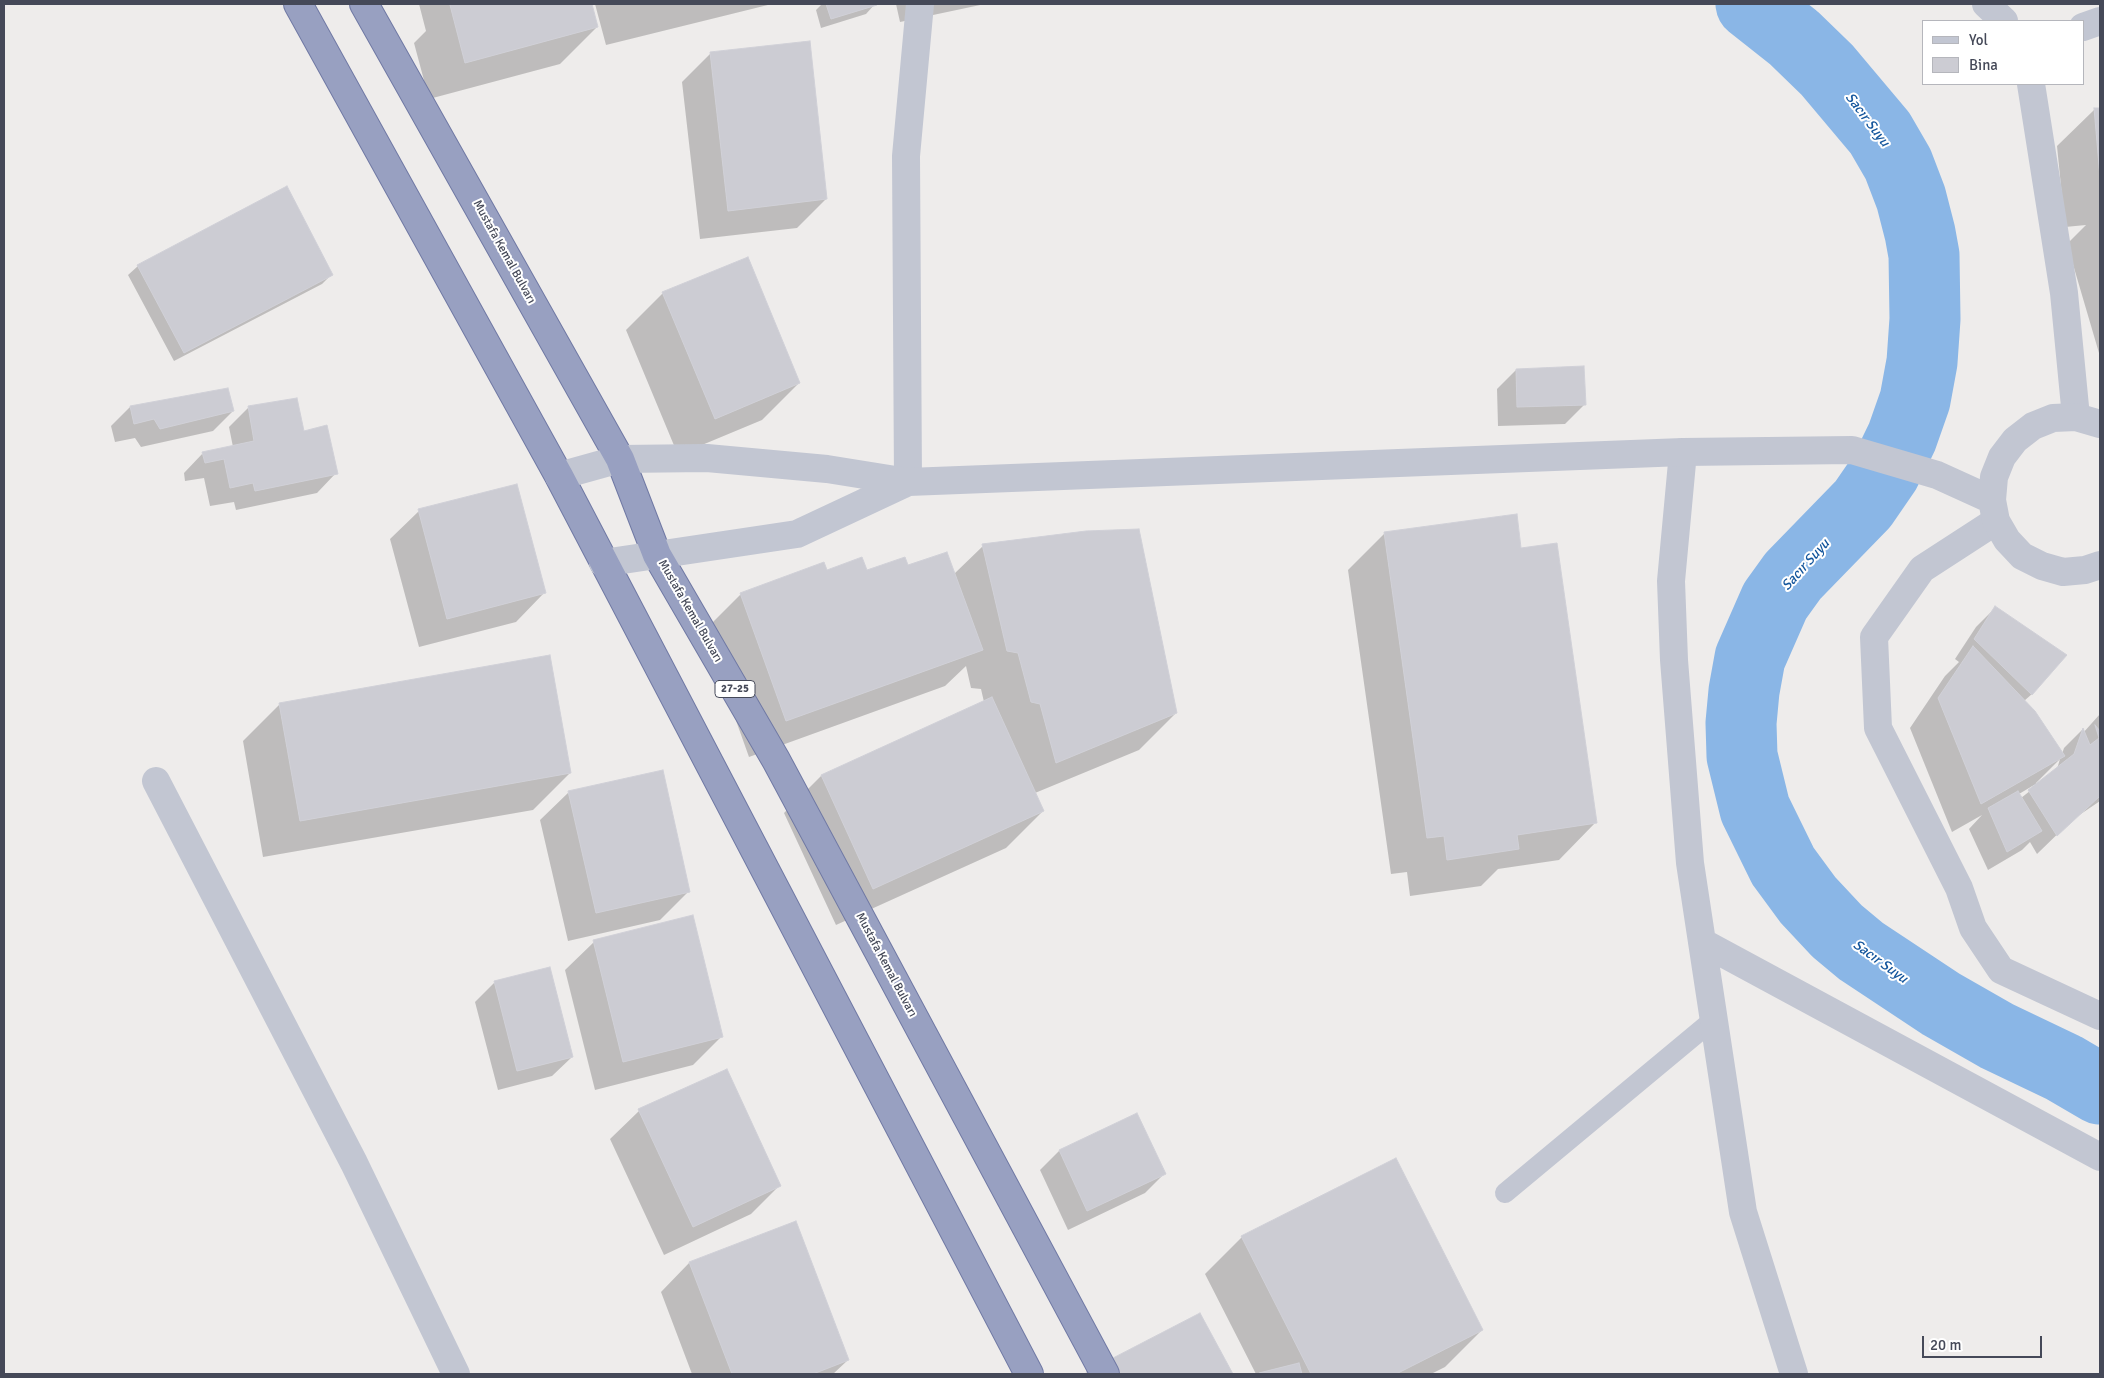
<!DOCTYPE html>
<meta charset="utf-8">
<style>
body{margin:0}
#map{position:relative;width:2104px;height:1378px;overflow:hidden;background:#eeeceb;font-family:Signika,sans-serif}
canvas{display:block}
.frame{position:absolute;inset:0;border:5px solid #454958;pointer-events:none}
.legend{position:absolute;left:1922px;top:20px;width:162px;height:65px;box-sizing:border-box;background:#fff;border:1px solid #b5b6bc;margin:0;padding:6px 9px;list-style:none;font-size:15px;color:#454958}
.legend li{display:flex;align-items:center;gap:10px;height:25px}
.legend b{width:25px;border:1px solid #b5b6bc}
.scale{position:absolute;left:1922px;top:1336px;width:120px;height:22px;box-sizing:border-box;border:2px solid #454958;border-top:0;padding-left:6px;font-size:15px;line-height:18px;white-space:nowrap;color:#454958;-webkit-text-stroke:4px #fff;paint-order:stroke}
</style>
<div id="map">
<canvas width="2104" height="1378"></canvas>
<div class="frame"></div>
<ul class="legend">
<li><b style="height:6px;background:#c2c6d2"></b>Yol</li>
<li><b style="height:14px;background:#ccccd3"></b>Bina</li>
</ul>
<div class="scale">20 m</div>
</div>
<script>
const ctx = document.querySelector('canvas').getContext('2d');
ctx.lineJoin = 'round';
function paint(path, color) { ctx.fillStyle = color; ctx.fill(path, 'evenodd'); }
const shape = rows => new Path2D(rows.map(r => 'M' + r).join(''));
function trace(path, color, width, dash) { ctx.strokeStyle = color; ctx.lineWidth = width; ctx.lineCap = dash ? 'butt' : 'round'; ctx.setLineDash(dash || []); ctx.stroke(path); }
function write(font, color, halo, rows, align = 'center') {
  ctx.font = font + ' Signika,sans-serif'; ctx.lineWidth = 4; ctx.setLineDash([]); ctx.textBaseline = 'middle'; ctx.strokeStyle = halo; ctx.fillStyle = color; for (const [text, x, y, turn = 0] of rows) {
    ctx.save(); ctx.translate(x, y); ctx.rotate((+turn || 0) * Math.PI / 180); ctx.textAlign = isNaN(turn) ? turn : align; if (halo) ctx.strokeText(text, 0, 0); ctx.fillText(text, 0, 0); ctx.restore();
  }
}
paint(shape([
 [419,4,591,4,597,27,560,64,429,99,414,43,426,31],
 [595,4,772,4,606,45],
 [822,4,875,4,866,14,821,28,816,10],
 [896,4,985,4,900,22],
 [711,53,826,199,797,228,700,239,682,82],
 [2100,109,2100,353,2099,353,2067,244,2086,225,2065,227,2057,146,2094,110],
 [138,266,332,274,322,284,174,361,128,275],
 [663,293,799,383,762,420,678,455,626,330],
 [1516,370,1584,405,1565,424,1498,426,1497,389],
 [130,407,233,411,213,431,141,447,135,438,115,442,111,426],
 [249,407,336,473,317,493,236,510,234,502,210,506,204,478,185,481,184,473,203,453,233,447,229,427],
 [419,511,544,593,516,622,419,647,390,539],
 [1385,533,1595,823,1559,860,1498,869,1481,886,1410,896,1407,872,1391,874,1348,570],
 [983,546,1176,713,1139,750,1035,793,1043,811,1006,848,836,925,784,813,821,776,984,702,981,689,971,688,966,666,945,686,749,757,704,631,741,594,826,572,867,572,908,567,954,574],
 [1996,607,2032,694,2024,701,2062,754,2064,748,2082,730,2083,733,2100,714,2100,801,2072,820,2037,854,2030,842,2022,850,1988,870,1969,829,1982,815,1952,832,1910,728,1945,676,1959,662,1955,659,1976,627],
 [2060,759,2057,769,2037,784,2036,783],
 [2034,785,2035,787,2021,798,2019,794],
 [280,704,570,773,533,810,263,857,243,741],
 [569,792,688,892,660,920,568,941,540,820],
 [594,942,722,1036,693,1065,595,1090,565,970],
 [495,982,572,1057,552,1076,498,1090,475,1002],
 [639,1111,780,1185,751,1214,664,1255,610,1139],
 [1136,1115,1164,1174,1145,1193,1068,1230,1040,1170,1059,1151],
 [795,1223,848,1360,833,1374,692,1374,661,1292,689,1263],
 [1242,1237,1482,1330,1445,1367,1431,1374,1256,1374,1205,1274],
 [1200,1314,1231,1374,1086,1374,1087,1373]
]), '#0003');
trace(shape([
 [1751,4,1794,38,1827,70,1880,133,1898,164,1911,198,1920,233,1924,255,1925,319,1922,362,1915,400,1902,437,1885,472,1863,504,1793,576,1775,601,1750,658,1744,691,1741,723,1742,756,1755,809,1783,866,1808,900,1837,931,1861,951,1941,1004,1997,1036,2064,1068,2100,1089]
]), '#8ab6e6', 71);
const building = shape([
 [454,4,592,4,598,27,465,63,450,5,454,4],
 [826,4,877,4,877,5,831,19,826,4],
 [810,41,827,199,728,211,710,52,810,41],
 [2094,108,2100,108,2100,177,2094,108],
 [287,186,333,275,184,353,137,265,287,186],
 [748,257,800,383,715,419,662,292,748,257],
 [1584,366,1586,405,1517,407,1516,369,1584,366],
 [228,388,234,411,160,429,154,419,134,424,130,406,228,388],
 [297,398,304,431,327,425,338,474,255,491,253,483,230,488,224,459,205,463,202,452,254,441,248,406,297,398],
 [517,484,546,593,447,619,418,509,517,484],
 [1517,514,1521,548,1557,543,1597,823,1517,835,1519,849,1447,860,1444,836,1427,838,1384,532,1517,514],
 [1139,529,1177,713,1056,763,1040,704,1031,702,1018,653,1007,651,982,544,1086,531,1139,529],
 [947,552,983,650,786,721,740,593,824,562,827,570,862,557,867,570,905,557,908,565,947,552],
 [1995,606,2067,655,2032,695,1974,639,1995,606],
 [1973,646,2035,711,2065,756,1981,804,1938,698,1973,646],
 [550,655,571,773,300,821,279,703,550,655],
 [992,697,1044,811,873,889,821,775,992,697],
 [2095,725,2100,731,2100,796,2057,836,2028,790,2074,754,2083,728,2090,745,2099,738,2095,725],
 [663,770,690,892,596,913,568,791,663,770],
 [2018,791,2042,831,2007,852,1988,808,2018,791],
 [693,915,723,1037,623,1062,593,940,693,915],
 [550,967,573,1057,517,1071,494,981,550,967],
 [727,1069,781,1186,693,1227,638,1109,727,1069],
 [1137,1113,1166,1174,1087,1211,1059,1150,1137,1113],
 [1396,1158,1483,1330,1396,1374,1311,1374,1241,1236,1396,1158],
 [796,1221,849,1360,813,1374,732,1374,689,1262,796,1221],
 [1200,1313,1233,1374,1087,1374,1086,1372,1200,1313],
 [1299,1363,1302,1374,1260,1374,1259,1373,1299,1363]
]);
paint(building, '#ccccd3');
trace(building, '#d0d0d7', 1);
const trunk = shape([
 [298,4,559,476,1029,1374],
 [364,4,620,459,657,555,776,760,1105,1374]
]);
trace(trunk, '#7079a4', 30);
trace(shape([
 [1505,1193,1713,1020]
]), '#c2c6d2', 20);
trace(shape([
 [1986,4,2004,21],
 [2083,27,2100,21],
 [2031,84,2064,293,2076,417],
 [1683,452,1671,581,1674,660,1690,863,1743,1212,1794,1374],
 [908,482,906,156,920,4],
 [1996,521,1922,569,1874,637,1878,728,1959,888,1973,928,2001,970,2100,1016],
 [156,781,354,1163,456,1374],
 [1702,942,2100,1157]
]), '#c2c6d2', 28);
trace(shape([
 [2100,424,2076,417,2053,418,2033,426,2015,440,2002,457,1994,477,1992,500,1996,521,2007,540,2022,556,2042,566,2063,572,2085,570,2100,565],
 [559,476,620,459,707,458,827,469,908,482,1683,452,1852,450,1937,475,1992,500],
 [603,563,797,534,908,482]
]), '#c2c6d2', 28);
trace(trunk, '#98a0c1', 28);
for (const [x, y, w] of [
 [735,689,40]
]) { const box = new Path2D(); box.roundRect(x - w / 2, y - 8.5, w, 17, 4); ctx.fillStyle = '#fff'; ctx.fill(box); trace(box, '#454958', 1); }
write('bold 11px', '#454958', null, [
 ["27-25",735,689]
]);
write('12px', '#454958', '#fff', [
 ["Mustafa Kemal Bulvarı",504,252,61],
 ["Mustafa Kemal Bulvarı",690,611,60],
 ["Mustafa Kemal Bulvarı",886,965,62]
]);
write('italic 14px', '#13559c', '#fff', [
 ["Sacır Suyu",1867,120,53],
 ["Sacır Suyu",1806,565,-48],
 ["Sacır Suyu",1880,962,36]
]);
</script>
